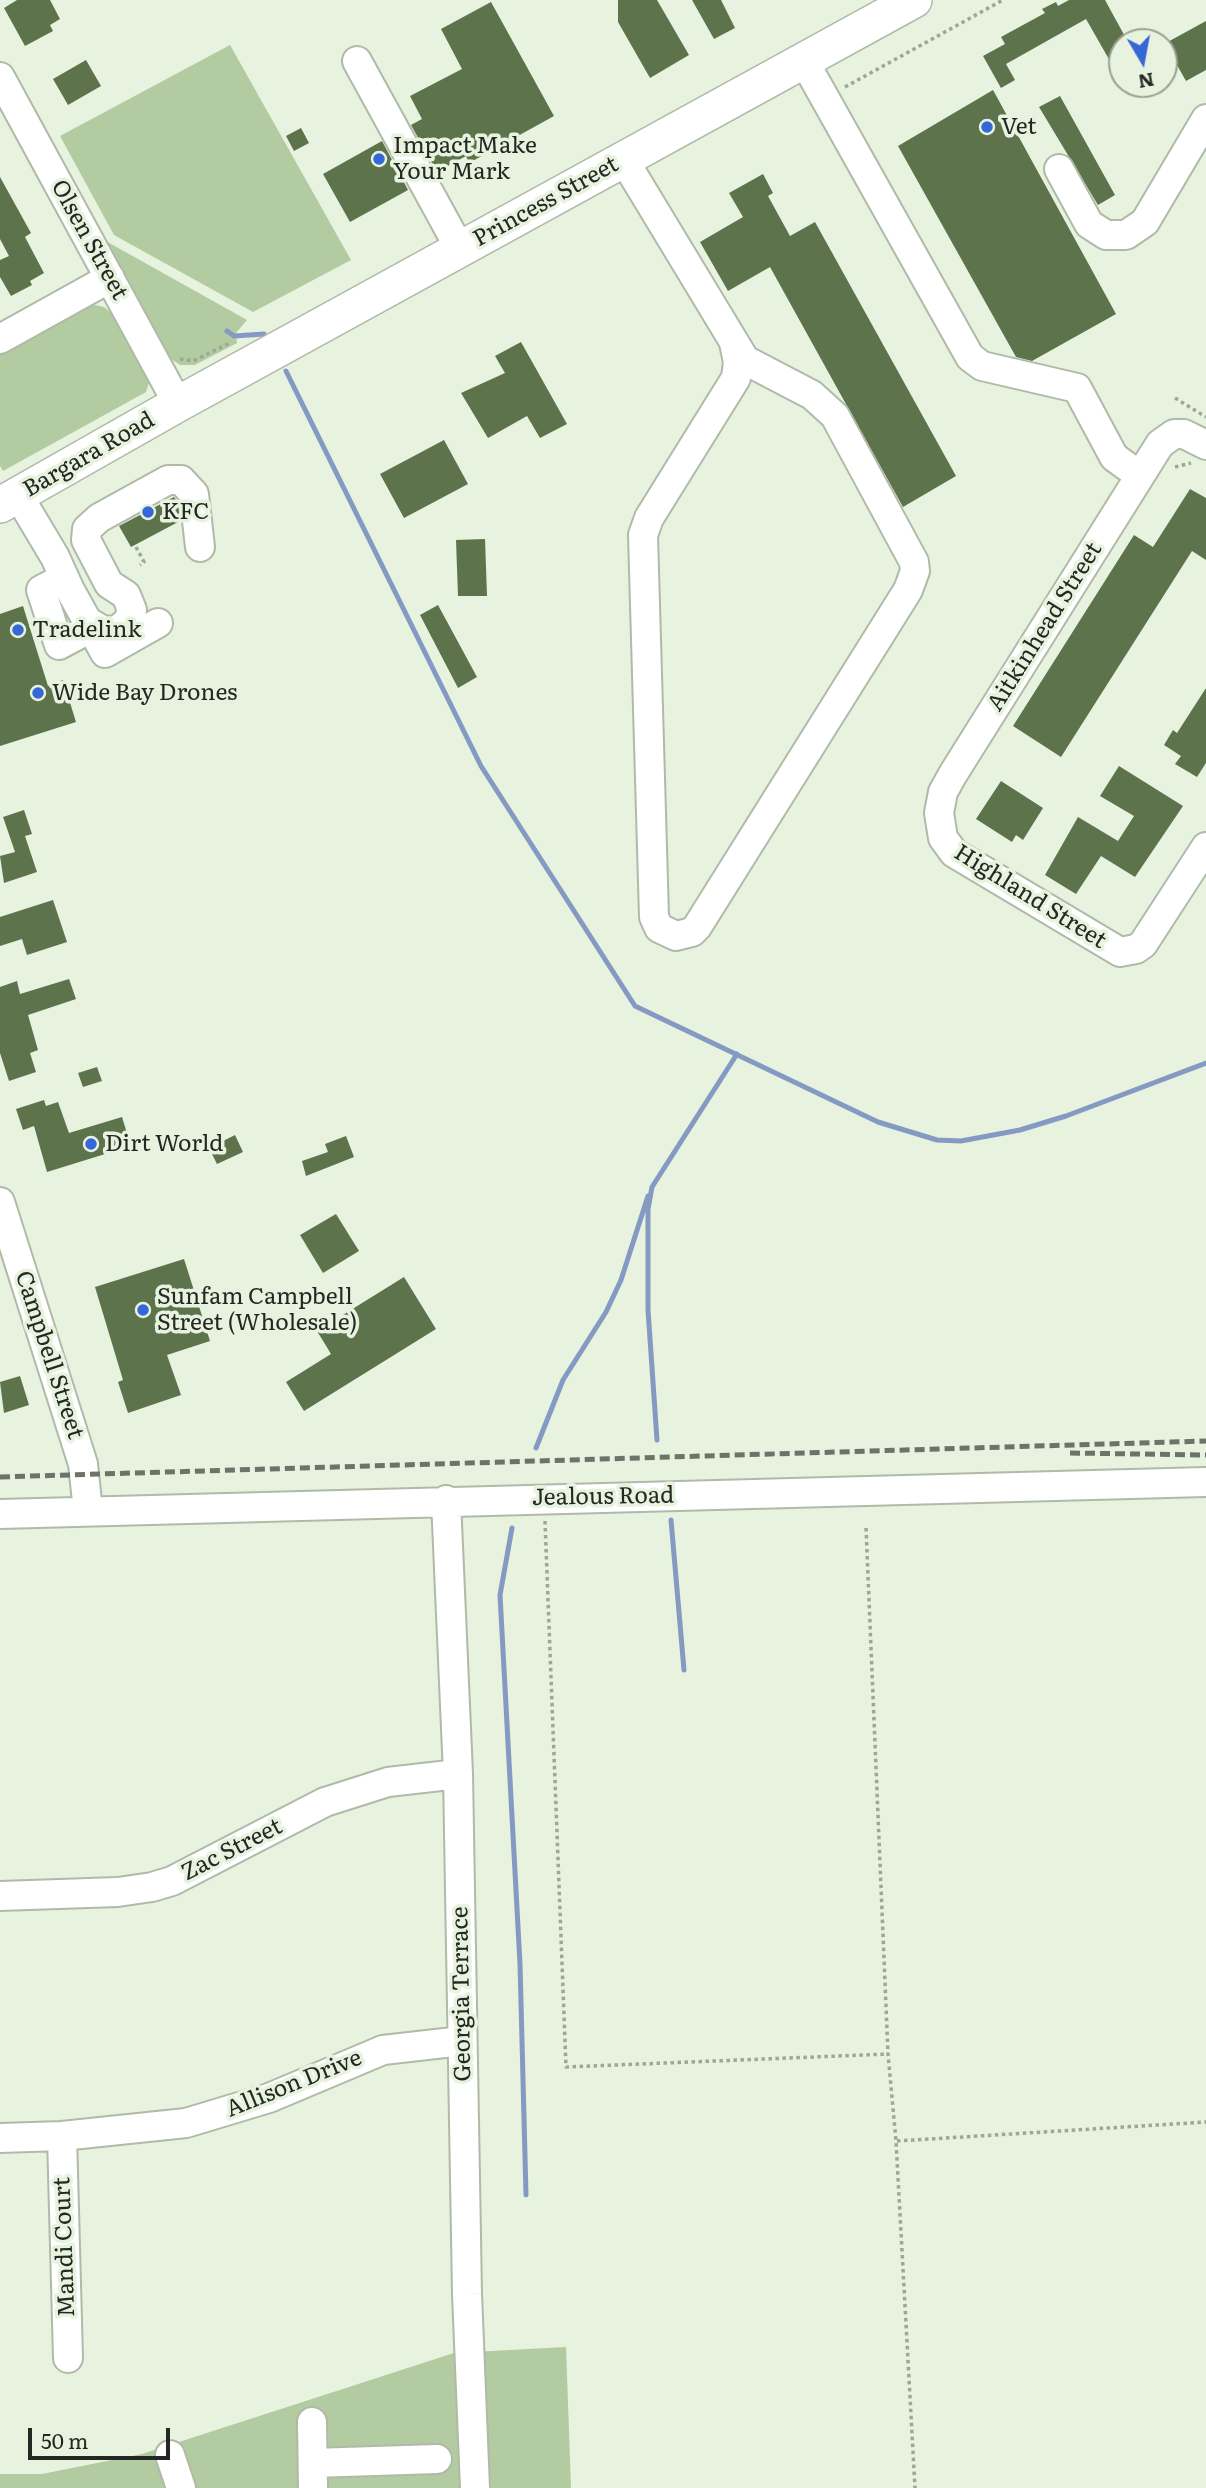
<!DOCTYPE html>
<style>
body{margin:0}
#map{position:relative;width:1206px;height:2488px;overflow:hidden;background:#e7f2df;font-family:Literata,serif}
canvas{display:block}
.north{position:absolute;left:1108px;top:28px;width:70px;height:70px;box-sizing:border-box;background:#e7f2df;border:2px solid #99a193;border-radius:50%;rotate:170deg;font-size:19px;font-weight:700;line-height:28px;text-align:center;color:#242822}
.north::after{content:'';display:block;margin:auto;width:24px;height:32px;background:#3567d6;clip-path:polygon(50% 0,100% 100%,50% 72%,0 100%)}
.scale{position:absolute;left:28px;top:2428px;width:142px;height:32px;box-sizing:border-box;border:4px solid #242822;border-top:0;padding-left:9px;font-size:21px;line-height:24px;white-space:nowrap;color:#242822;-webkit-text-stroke:5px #e7f2df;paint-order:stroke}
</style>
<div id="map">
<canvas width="1206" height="2488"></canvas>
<div class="north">N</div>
<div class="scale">50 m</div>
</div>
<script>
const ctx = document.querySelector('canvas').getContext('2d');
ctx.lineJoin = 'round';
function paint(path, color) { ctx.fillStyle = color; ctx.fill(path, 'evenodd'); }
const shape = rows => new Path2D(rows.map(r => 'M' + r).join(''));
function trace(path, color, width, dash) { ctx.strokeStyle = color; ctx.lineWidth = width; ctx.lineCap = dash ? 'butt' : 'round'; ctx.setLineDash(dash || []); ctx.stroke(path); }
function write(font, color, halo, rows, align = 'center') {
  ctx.font = font + ' Literata,serif'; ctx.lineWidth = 7; ctx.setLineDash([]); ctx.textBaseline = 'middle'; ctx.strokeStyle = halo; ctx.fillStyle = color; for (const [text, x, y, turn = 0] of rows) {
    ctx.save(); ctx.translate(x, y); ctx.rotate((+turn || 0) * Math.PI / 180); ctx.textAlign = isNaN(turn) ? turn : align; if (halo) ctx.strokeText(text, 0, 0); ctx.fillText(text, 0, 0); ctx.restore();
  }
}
paint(shape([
 [230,45,351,260,253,312,114,235,60,136],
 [104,240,247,320,236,333,237,343,195,365,180,365,171,359],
 [91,304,104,307,114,315,146,374,149,382,146,392,3,471,0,466,0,350],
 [566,2347,571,2488,0,2488,0,2474,42,2474,142,2454,454,2353]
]), '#b2cba0');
trace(shape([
 [227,331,234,336,264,334],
 [286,371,481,766,635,1006,878,1122,937,1140,961,1141,1020,1130,1066,1116,1206,1063],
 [657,1440,648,1310,648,1209,652,1187,737,1054],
 [536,1448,563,1380,606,1312,621,1280,648,1196],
 [671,1520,684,1670],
 [512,1528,500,1595,520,1964,526,2195]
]), '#859ac2', 5);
paint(shape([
 [17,0,50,0,60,19,50,25,53,31,25,46,4,8],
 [618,0,657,0,689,55,650,78,618,22],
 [692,0,721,0,735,28,714,39],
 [1069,0,1105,0,1128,42,1122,42,1122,82,1086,19,1006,64,1015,80,1001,88,983,56,1005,44,1001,37,1045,13,1042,9,1056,2,1058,6],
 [491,2,554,116,469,163,466,156,437,172,411,125,422,119,410,96,462,69,441,29],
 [1206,21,1206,70,1186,81,1173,58,1164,63,1164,44],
 [86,60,101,86,68,105,53,79],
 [993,90,1116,314,1032,361,1016,357,898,146],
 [1060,96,1115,195,1098,205,1039,107],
 [301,128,309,143,294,151,286,136],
 [382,141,408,190,350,222,323,174],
 [763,174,773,193,768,196,790,236,815,222,956,476,903,507,770,267,728,291,700,242,743,217,729,193],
 [0,177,31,233,25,237,44,273,30,281,32,285,11,296,0,277,0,260,9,256,0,239],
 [521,342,567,424,540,438,527,416,488,438,461,393,505,373,495,356],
 [444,440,468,484,404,518,380,474],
 [1190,489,1206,498,1206,560,1192,551,1061,757,1013,726,1134,535,1153,547],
 [174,497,178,503,180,521,131,547,119,526],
 [485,539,487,596,458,596,456,540],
 [438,605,477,677,458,688,420,615],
 [23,606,48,686,63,680,76,722,0,746,0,614],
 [1206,688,1206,763,1197,777,1175,764,1181,756,1164,745,1173,730,1177,733],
 [1119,766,1183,806,1135,877,1101,856,1076,894,1045,875,1078,817,1118,841,1134,816,1100,796],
 [1001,781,1043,808,1023,840,1016,835,1012,842,976,819],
 [24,810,32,834,25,836,37,872,4,883,0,856,15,852,3,817],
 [53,900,67,942,27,955,22,939,0,946,0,917],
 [69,979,76,999,28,1015,38,1050,30,1053,36,1072,9,1081,0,1053,0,987,17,981,20,994],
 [97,1067,102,1081,83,1087,78,1073],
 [44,1100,46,1106,58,1102,69,1133,122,1117,131,1146,47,1172,34,1126,23,1130,16,1109],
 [235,1135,243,1152,217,1164,209,1148],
 [346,1136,354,1157,306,1176,302,1161,328,1152,325,1144],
 [336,1214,359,1251,323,1273,300,1235],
 [184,1259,210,1341,167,1355,181,1395,128,1413,118,1382,123,1380,95,1287],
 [404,1277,436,1329,304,1411,286,1382,331,1354,317,1331],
 [20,1376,29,1405,4,1413,0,1382]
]), '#5d734c');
const minor = shape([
 [357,61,460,249],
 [804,61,970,357,982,366,1077,388,1114,457,1140,476],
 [0,77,178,404],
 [624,160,745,360,812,395,835,416,914,562,915,571,908,590,697,927,692,932,676,936,659,928,654,917,643,535,649,518,736,378,738,362,734,343],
 [1059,169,1089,224,1106,235,1126,235,1145,222,1206,119],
 [0,339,110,278],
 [1206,445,1184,434,1174,434,1160,444,953,774,943,792,939,813,943,838,954,853,1120,952,1136,949,1143,944,1206,847],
 [18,495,55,557,70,590,105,653,158,623],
 [64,578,41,590,59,645,91,628],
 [87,621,104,631,118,630,128,621,132,610,126,595,109,584,86,540,87,529,99,518,168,480,181,480,194,494,200,547],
 [0,1202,83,1464,88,1511],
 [446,1500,458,1774,467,2294,475,2488],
 [0,1514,1206,1482],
 [0,1896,118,1892,152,1887,172,1881,325,1802,388,1782,458,1774],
 [62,2136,68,2358],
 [0,2138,62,2136,186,2123,269,2098,383,2050,462,2041],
 [312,2422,313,2488],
 [170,2455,181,2488],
 [313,2463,437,2459]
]);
const major = shape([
 [0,505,178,404,914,0]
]);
trace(minor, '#b0baa8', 32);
trace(major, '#b0baa8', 38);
trace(shape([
 [845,87,1003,0],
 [180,359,193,361,230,343],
 [1175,398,1206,417],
 [1175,467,1191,463],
 [136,547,144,562,140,565],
 [545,1521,566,2067,888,2054],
 [866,1528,888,2054,896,2141,915,2488],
 [897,2141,1206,2122]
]), '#9da698', 3.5, [3.5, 3.5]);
trace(minor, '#fff', 28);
trace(major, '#fff', 35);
trace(shape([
 [1070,1453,1206,1455],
 [0,1477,1206,1441]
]), '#6d7368', 5, [10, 5]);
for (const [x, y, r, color] of [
 [987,127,7,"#3567d6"],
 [379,159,7,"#3567d6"],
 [148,512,7,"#3567d6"],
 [18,630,7,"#3567d6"],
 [38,693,7,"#3567d6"],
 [91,1144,7,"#3567d6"],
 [143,1310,7,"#3567d6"]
]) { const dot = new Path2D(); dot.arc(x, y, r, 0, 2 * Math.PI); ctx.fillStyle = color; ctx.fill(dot); trace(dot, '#e7f2df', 2.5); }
write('23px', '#242822', '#e7f2df', [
 ["Vet",1001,127],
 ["Impact Make",393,146],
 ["Your Mark",393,172],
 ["KFC",162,512],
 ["Tradelink",32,630],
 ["Wide Bay Drones",52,693],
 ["Dirt World",105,1144],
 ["Sunfam Campbell",157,1297],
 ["Street (Wholesale)",157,1323]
], 'left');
write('23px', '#242822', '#e7f2df', [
 ["Princess Street",546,202,-29],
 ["Olsen Street",89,240,61],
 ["Bargara Road",89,455,-30],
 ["Aitkinhead Street",1045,627,-58],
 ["Highland Street",1030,897,32],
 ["Campbell Street",49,1355,72],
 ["Jealous Road",603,1497,-1],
 ["Zac Street",232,1850,-27],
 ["Georgia Terrace",462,1994,-91],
 ["Allison Drive",294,2084,-22],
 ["Mandi Court",65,2247,-92]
]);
</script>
